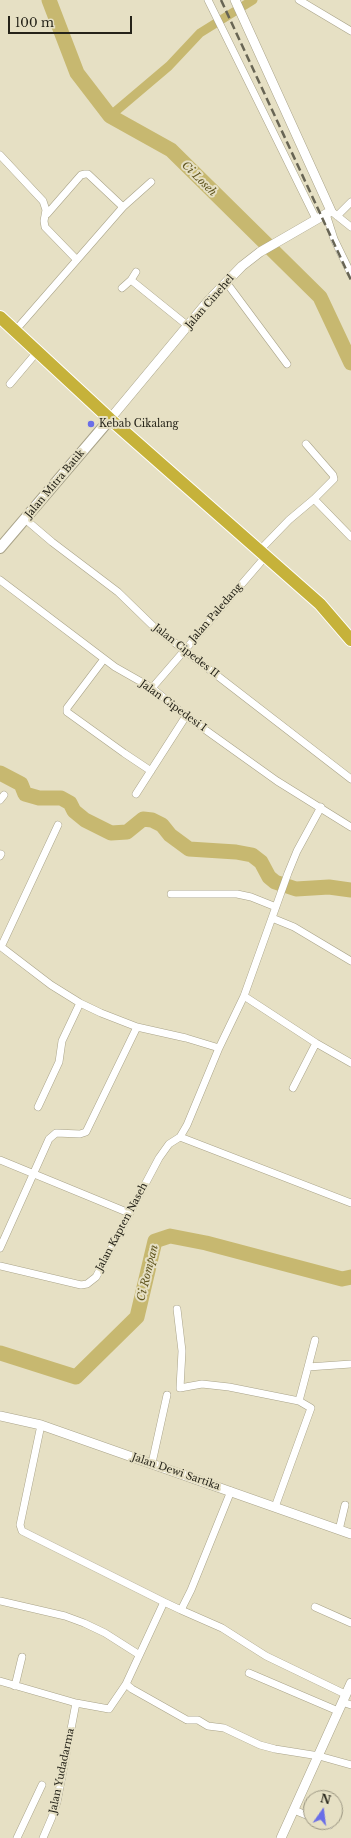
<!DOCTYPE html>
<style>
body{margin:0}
#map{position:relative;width:351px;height:1838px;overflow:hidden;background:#e6e0c4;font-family:"Libre Baskerville",serif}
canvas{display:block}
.north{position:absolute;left:303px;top:1790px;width:40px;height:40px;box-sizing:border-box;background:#e6e0c4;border:1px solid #999480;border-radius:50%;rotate:14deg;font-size:11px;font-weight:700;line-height:16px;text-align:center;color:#252319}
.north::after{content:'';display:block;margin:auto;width:14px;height:18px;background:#6a6ee8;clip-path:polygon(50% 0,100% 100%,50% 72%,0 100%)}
.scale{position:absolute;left:8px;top:16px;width:124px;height:18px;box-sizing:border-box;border:2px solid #252319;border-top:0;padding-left:5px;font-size:12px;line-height:14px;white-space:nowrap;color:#252319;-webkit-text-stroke:3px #e6e0c4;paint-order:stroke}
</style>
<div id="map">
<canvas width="351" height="1838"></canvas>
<div class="north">N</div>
<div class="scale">100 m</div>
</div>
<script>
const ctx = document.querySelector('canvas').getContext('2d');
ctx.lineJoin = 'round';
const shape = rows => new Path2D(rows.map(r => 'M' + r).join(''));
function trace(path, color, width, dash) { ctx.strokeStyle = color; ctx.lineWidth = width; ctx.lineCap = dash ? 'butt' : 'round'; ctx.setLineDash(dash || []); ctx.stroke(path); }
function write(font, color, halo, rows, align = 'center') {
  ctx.font = font + ' "Libre Baskerville",serif'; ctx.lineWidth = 4; ctx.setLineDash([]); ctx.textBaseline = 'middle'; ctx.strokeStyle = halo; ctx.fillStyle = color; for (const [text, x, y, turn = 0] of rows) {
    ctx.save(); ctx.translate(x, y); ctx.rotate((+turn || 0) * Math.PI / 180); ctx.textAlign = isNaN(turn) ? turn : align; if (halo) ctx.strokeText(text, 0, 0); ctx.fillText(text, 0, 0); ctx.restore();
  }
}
trace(shape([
 [110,116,169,66,200,33,253,0]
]), '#c7b870', 9);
trace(shape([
 [49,0,77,73,110,116,171,150,320,297,351,363],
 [0,773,21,784,25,794,39,798,61,798,70,803,74,811,85,820,111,833,127,832,143,819,152,820,162,825,170,835,189,849,236,852,252,855,261,862,269,877,275,882,296,889,329,887,351,890],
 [0,1353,76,1377,137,1317,155,1241,170,1236,206,1243,342,1279,351,1277]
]), '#c7b870', 15);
const minor = shape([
 [208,0,316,219],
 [299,0,351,31],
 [0,155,43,201,46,210,44,221,45,227,76,259],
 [331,211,351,227],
 [47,214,81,175,85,174,88,174,123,207],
 [326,214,334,239,351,274],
 [337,216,351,202],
 [131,280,188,326],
 [226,282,287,364],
 [122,288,131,280,136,272],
 [14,332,123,207,151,182],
 [10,384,37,352],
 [314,499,351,537],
 [25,519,52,542,118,592,153,626,351,779],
 [259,551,289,520,314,499,334,479,333,475,306,444],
 [0,580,115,667,152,688,186,716,277,781,351,827],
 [104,659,67,708,67,712,124,753,151,771],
 [152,688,266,556],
 [136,794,186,716],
 [0,800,4,795],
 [0,856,1,854],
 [171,894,237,894,251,897,276,907],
 [272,918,294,927,351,961],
 [0,946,51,985,80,1003,101,1013,137,1027,186,1038,219,1048],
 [1,947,58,825],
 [244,996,316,1043,351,1063],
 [293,1088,316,1043],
 [38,1107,59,1062,62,1041,80,1003],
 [180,1137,351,1203],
 [0,1160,129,1213],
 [0,1248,49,1139,56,1133,80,1134,86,1132,137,1027],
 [0,1266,81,1285,87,1284,96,1277,159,1158,169,1144,180,1137,187,1125,219,1048,244,996,288,873,297,851,321,807],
 [177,1309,182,1351,180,1388,202,1384,229,1387,299,1401,311,1408,275,1507],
 [315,1340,308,1367,351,1364],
 [299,1401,308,1367],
 [152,1463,167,1395],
 [339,1530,345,1505],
 [0,1601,65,1616,84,1623,105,1633,138,1654],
 [164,1602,181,1610,191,1590,231,1491],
 [315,1607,351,1623],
 [181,1610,222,1628,266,1656,345,1694],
 [249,1673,338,1711],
 [0,1681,76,1703,109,1709,126,1684,164,1602,22,1531,20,1525,41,1425],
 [126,1684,132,1689,187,1720,198,1720,208,1726,224,1728,260,1745,275,1749,319,1756,351,1765],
 [15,1686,22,1657],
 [342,1702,351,1705],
 [294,1810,311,1817],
 [324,1822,330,1825],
 [17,1838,42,1785],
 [43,1838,52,1817,57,1802,76,1703]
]);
const tertiary = shape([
 [110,419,209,300,242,266,260,252,331,211,235,0],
 [0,1416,41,1425,351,1534],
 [281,1838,351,1683]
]);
const secondary = shape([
 [0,548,110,419]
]);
const trunk = shape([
 [0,317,110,419,320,604,351,640]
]);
trace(minor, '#a9a389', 8);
trace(tertiary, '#a9a389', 10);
trace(secondary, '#a9a389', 12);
trace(trunk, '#fff', 14);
trace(minor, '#fff', 7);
trace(tertiary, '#fff', 9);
trace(secondary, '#fff', 10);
trace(trunk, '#c6b23a', 12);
trace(shape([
 [221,0,351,280]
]), '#686554', 2.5, [8, 4]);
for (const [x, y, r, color] of [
 [91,424,4,"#6a6ee8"]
]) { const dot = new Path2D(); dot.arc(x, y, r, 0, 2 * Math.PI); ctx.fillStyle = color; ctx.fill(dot); trace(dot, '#e6e0c4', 1.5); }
write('10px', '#252319', '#e6e0c4', [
 ["Jalan Cinehel",210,302,-49],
 ["Jalan Mitra Batik",55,484,-50],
 ["Jalan Paledang",216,613,-49],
 ["Jalan Cipedes II",186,651,38],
 ["Jalan Cipedesi I",173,706,36],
 ["Jalan Kapten Naseh",122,1227,-62],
 ["Jalan Dewi Sartika",176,1472,19],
 ["Jalan Yudadarma",62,1771,-78]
]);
write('10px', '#252319', '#e6e0c4', [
 ["Kebab Cikalang",99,424]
], 'left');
write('italic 11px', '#615620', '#e6e0c4', [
 ["Ci Loseh",199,179,45],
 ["Ci Rompan",148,1273,-76]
]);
</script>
